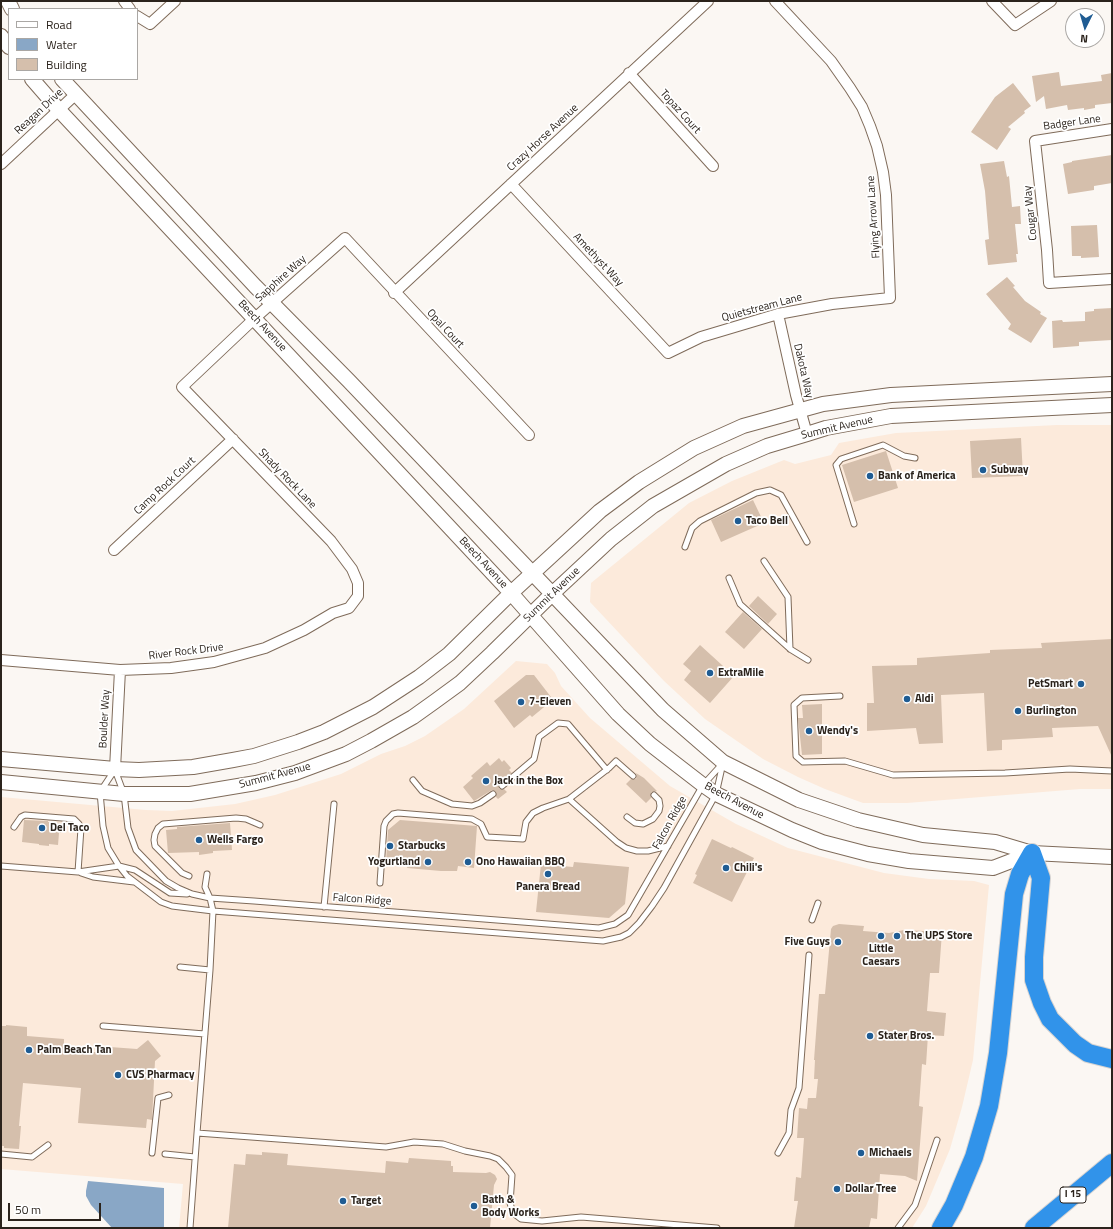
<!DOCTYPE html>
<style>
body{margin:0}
#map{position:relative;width:1113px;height:1229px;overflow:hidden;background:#fbf7f3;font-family:"Titillium Web",sans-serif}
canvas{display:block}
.frame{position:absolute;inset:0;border:2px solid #2b231c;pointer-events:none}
.legend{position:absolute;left:8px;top:8px;width:130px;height:72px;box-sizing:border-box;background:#fff;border:1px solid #aaa7a4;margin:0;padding:5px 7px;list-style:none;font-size:12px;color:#2b231c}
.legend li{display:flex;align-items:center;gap:8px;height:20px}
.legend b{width:20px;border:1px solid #aaa7a4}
.north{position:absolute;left:1065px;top:8px;width:40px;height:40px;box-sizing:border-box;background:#fff;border:1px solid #aaa7a4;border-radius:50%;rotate:185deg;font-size:11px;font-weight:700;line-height:16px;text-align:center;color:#2b231c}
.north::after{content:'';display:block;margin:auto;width:14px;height:18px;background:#1f5c93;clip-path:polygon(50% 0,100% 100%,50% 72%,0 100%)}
.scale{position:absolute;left:8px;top:1203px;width:93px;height:18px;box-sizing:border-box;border:2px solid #2b231c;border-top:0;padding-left:5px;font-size:12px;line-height:14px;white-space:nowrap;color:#2b231c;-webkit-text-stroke:3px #fff;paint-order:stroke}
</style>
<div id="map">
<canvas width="1113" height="1229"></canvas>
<div class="frame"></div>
<ul class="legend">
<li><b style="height:5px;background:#fff"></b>Road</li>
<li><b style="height:11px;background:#89a7c6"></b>Water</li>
<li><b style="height:11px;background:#d5bfac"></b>Building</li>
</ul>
<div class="north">N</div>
<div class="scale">50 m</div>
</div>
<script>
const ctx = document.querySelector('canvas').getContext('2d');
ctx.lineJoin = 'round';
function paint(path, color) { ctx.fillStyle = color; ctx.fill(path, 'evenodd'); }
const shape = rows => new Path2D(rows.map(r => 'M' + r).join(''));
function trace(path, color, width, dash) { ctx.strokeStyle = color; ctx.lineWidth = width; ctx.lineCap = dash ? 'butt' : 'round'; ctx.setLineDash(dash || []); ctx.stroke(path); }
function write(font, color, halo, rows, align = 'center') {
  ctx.font = font + ' "Titillium Web",sans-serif'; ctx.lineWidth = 3.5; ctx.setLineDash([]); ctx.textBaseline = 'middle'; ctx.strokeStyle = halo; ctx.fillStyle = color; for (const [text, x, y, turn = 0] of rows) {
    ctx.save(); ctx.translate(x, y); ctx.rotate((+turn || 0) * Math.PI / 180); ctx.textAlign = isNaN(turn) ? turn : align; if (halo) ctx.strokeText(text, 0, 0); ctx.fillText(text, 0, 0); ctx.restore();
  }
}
paint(shape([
 [1057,425,1112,425,1112,789,1080,789,907,803,863,803,825,789,798,777,763,759,705,719,664,681,590,602,591,583,689,503,732,481,784,460,795,464,831,455,839,443,896,433],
 [516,661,547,664,555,673,561,686,590,718,670,786,736,824,788,848,884,873,929,879,974,881,989,885,973,1060,962,1107,950,1149,926,1206,912,1228,179,1228,183,1184,1,1169,1,797,146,810,172,811,235,804,275,795,341,774,381,754,405,746,425,736,464,709]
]), '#fceadb');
paint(shape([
 [88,1181,164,1188,164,1228,112,1228,91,1205,86,1196,86,1191]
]), '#89a7c6');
paint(shape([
 [1059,72,1061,86,1102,81,1101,75,1112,73,1112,103,1095,105,1095,108,1084,110,1084,108,1068,110,1067,105,1046,109,1044,96,1036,102,1032,76],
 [1013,83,1031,106,1024,111,1025,113,1008,127,1011,129,997,150,971,132,995,97],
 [1112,155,1112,183,1094,186,1094,190,1068,194,1063,164,1072,162,1072,161],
 [1004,161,1007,177,1009,176,1012,207,1020,206,1021,224,1015,224,1018,254,1016,254,1017,262,988,265,985,240,989,239,985,191,980,164],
 [1097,225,1099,257,1081,258,1081,256,1072,256,1071,226],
 [1007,277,1015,286,1013,287,1025,301,1041,312,1040,314,1047,318,1031,343,1008,329,1011,324,986,294],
 [1112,308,1112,340,1079,342,1079,346,1053,348,1052,321,1062,320,1063,322,1085,321,1085,312,1094,311,1094,309],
 [1021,438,1023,476,972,478,970,441],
 [886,451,898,488,854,502,842,465],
 [753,500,764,523,721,542,711,520],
 [758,596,777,614,768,624,749,606],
 [743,612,762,629,744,649,725,632],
 [1112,639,1112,757,1098,726,1052,728,1053,737,1002,740,1002,750,987,751,984,693,941,695,943,743,919,744,916,728,867,731,867,703,874,703,872,666,917,665,917,658,990,653,990,650,1042,648,1041,643],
 [700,645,734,676,710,703,684,680,691,671,683,664],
 [526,675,534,675,551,697,547,700,549,703,532,717,530,715,514,728,494,701],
 [822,704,822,754,802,755,798,718,803,718,802,705],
 [499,758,502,762,504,760,511,768,509,770,512,773,498,785,499,789,504,789,507,792,498,799,496,797,496,792,492,790,474,801,463,787,473,778,471,776,487,762,490,766],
 [636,773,644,778,657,791,651,792,651,798,646,803,626,784,631,779,636,779,637,776],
 [24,820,48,821,48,822,62,823,61,833,59,833,58,845,49,844,49,846,39,845,39,844,22,842],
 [400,820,477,826,474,868,458,866,457,871,441,871,407,868,408,864,386,862,388,830],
 [230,823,232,850,213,851,213,853,199,855,199,852,168,853,166,830,177,829,177,827],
 [712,839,731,848,732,847,754,858,732,902,693,883,697,875,695,874],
 [574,862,629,867,625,904,609,918,536,912,541,864,573,867],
 [839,924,864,926,863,931,889,933,904,930,942,932,939,973,930,973,927,1011,946,1013,944,1036,928,1035,926,1065,922,1064,919,1106,923,1107,917,1181,905,1176,880,1174,877,1219,871,1218,869,1228,794,1228,798,1201,794,1201,796,1177,801,1178,804,1138,797,1138,799,1108,807,1109,808,1098,816,1098,818,1079,814,1079,815,1060,814,1060,819,994,825,994,831,929,833,926],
 [6,1025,27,1027,27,1036,64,1039,64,1050,110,1053,110,1047,137,1049,148,1040,161,1056,155,1061,152,1120,147,1119,146,1128,78,1123,81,1088,23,1083,19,1126,21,1126,19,1149,4,1148,4,1146,1,1146,1,1026,6,1026],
 [262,1152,288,1154,287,1165,385,1173,386,1161,408,1163,409,1158,451,1161,451,1166,453,1166,453,1172,486,1173,490,1172,495,1175,497,1179,494,1185,490,1228,228,1228,234,1164,245,1165,246,1154,262,1155]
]), '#d5bfac');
const lane = shape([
 [854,524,836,465,841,459,883,445,904,456,915,458],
 [685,547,692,528,700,521,756,493,770,490,781,495,807,542],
 [764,561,788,597,790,649],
 [729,578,740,604,790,649,808,660],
 [840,696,802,698,794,705,796,756,803,762,845,761,893,775,1005,773,1070,769,1112,771],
 [115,770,124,794,128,828,136,850,166,881,178,888,192,894,210,898,254,901,599,928,615,924,628,915,703,785,723,763],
 [114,771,100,792,103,826,108,848,119,866,127,876,161,902,172,906,213,911,603,941,621,937,629,933,639,923,652,906,664,888,716,794,723,763],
 [413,780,422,791,452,804,472,806,480,803,493,794],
 [502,786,534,759,539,737,558,723,568,724,607,770],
 [569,799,617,842,626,848,637,851,648,851,668,846],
 [627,817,635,823,643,824,653,819,659,811,660,806,659,800,654,795],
 [14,827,21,817,25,815,74,819,79,824,81,828,78,872],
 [1,866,78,872,119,866,135,870,170,893,187,894],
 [81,873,93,877,134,882],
 [207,874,205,887,210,898,213,911,210,970,197,1133,386,1147,414,1142,443,1144,465,1151,490,1156,498,1159,506,1167,512,1175,510,1203,513,1213,521,1219,542,1221,581,1217,717,1228],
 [189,876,182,873,155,846,154,840,155,834,158,828,163,824,236,818,246,819,260,825],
 [380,883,384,826,386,821,393,814,398,813,472,819,481,824,487,837,523,839,526,822,533,813,543,808,569,799,609,768,616,761,633,776],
 [324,907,334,804],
 [812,920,818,903],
 [180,967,210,970],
 [103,1026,205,1034],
 [152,1153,158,1098,169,1095],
 [778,1153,789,1133,791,1110,799,1088,809,955],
 [1,1154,32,1157,48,1145],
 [165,1154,195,1157],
 [190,1228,197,1133],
 [898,1228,915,1205,937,1140]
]);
const street = shape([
 [124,1,130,9],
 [992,1,1015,25,1051,1],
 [137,16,150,24,175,1],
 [629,73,713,166],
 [1112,129,1035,141,1047,250,1049,283,1112,279],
 [1,164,76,94],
 [511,184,668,353,701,337,778,314,832,304,890,298,886,195,883,172,877,146,870,126,862,107,850,88,831,61,775,1],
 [394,293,708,1],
 [778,314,796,395,807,434],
 [114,550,233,439],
 [1,660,120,670,171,668,214,662,265,648,304,630,333,613,349,608,358,596,358,583,352,569,331,541,182,387,255,318,345,238,529,435],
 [115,769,120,670]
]);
const secondary = shape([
 [8,1,12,9],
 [1,36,9,47],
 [32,79,59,110,511,593,618,714,650,744,703,785,716,794,792,830,822,842,868,854,909,861,993,868,1032,853],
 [62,79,255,286,349,381,663,710,723,762,799,800,858,820,923,835,995,842,1032,853,1112,857],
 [1,759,115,769,139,770,193,767,233,760,254,756,298,742,324,732,373,707,419,677,449,654,511,593,600,511,639,482,694,448,743,426,823,404,891,395,1112,384],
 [1,782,124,794,190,794,256,783,295,773,346,754,371,741,413,717,434,702,460,683,492,653,552,594,611,539,653,506,726,464,767,446,807,434,826,428,891,416,1112,405]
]);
const highway = shape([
 [1032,853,1041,878,1034,957,1034,980,1042,1003,1050,1019,1075,1044,1088,1053,1112,1059],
 [941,1228,954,1205,974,1157,989,1106,998,1053,1014,894,1020,874,1032,853],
 [1034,1228,1112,1163]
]);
trace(lane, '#7f6b5a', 7);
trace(street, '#7f6b5a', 12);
trace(secondary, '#7f6b5a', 16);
trace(highway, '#d5d3d2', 20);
trace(lane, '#fff', 5);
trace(street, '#fff', 10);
trace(secondary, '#fff', 14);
trace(highway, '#3193ea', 18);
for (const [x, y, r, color] of [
 [983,470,4,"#1f5c93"],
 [870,476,4,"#1f5c93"],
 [738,521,4,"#1f5c93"],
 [710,673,4,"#1f5c93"],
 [1081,684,4,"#1f5c93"],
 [907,699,4,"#1f5c93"],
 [521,702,4,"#1f5c93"],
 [1018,711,4,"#1f5c93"],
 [809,731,4,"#1f5c93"],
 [486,781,4,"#1f5c93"],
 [42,828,4,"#1f5c93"],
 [199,840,4,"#1f5c93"],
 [390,846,4,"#1f5c93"],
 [428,862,4,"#1f5c93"],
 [468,862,4,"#1f5c93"],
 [726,868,4,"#1f5c93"],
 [548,874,4,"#1f5c93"],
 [881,936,4,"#1f5c93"],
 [897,936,4,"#1f5c93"],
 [838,942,4,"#1f5c93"],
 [870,1036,4,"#1f5c93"],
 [29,1050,4,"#1f5c93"],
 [118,1075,4,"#1f5c93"],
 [861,1153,4,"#1f5c93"],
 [837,1189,4,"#1f5c93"],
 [343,1201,4,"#1f5c93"],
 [474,1206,4,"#1f5c93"]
]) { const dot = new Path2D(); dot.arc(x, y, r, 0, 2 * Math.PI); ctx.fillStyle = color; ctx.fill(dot); trace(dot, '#fff', 1.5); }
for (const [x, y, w] of [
 [1073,1195,26]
]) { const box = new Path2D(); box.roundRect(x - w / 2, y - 8, w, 16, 3); ctx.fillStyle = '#fff'; ctx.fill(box); trace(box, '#2b231c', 1); }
write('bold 10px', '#2b231c', null, [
 ["I 15",1073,1195]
]);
write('11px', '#2b231c', '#fff', [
 ["Reagan Drive",39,112,-43],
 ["Topaz Court",680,112,48],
 ["Badger Lane",1072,123,-8],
 ["Crazy Horse Avenue",543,138,-43],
 ["Cougar Way",1031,213,-96],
 ["Flying Arrow Lane",874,217,-94],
 ["Amethyst Way",598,260,47],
 ["Sapphire Way",281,279,-42],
 ["Quietstream Lane",762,308,-15],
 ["Beech Avenue",262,326,47],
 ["Opal Court",445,329,47],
 ["Dakota Way",803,371,77],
 ["Summit Avenue",837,428,-13],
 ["Shady Rock Lane",287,479,46],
 ["Camp Rock Court",165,486,-43],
 ["Beech Avenue",483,563,47],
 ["Summit Avenue",552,595,-44],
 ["River Rock Drive",186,652,-7],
 ["Boulder Way",105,719,-87],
 ["Summit Avenue",275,776,-15],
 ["Beech Avenue",734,801,28],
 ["Falcon Ridge",670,823,-61],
 ["Falcon Ridge",362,900,4]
]);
write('bold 11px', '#2b231c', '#fff', [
 ["Subway",991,470],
 ["Bank of America",878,476],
 ["Taco Bell",746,521],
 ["ExtraMile",718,673],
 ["PetSmart",1073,684,"right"],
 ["Aldi",915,699],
 ["7-Eleven",529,702],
 ["Burlington",1026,711],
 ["Wendy's",817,731],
 ["Jack in the Box",494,781],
 ["Del Taco",50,828],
 ["Wells Fargo",207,840],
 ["Starbucks",398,846],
 ["Yogurtland",420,862,"right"],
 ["Ono Hawaiian BBQ",476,862],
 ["Chili's",734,868],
 ["Panera Bread",548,887,"center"],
 ["The UPS Store",905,936],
 ["Five Guys",830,942,"right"],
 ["Little",881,949,"center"],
 ["Caesars",881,962,"center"],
 ["Stater Bros.",878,1036],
 ["Palm Beach Tan",37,1050],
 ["CVS Pharmacy",126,1075],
 ["Michaels",869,1153],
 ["Dollar Tree",845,1189],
 ["Bath &",482,1200],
 ["Body Works",482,1213],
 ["Target",351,1201]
], 'left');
</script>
